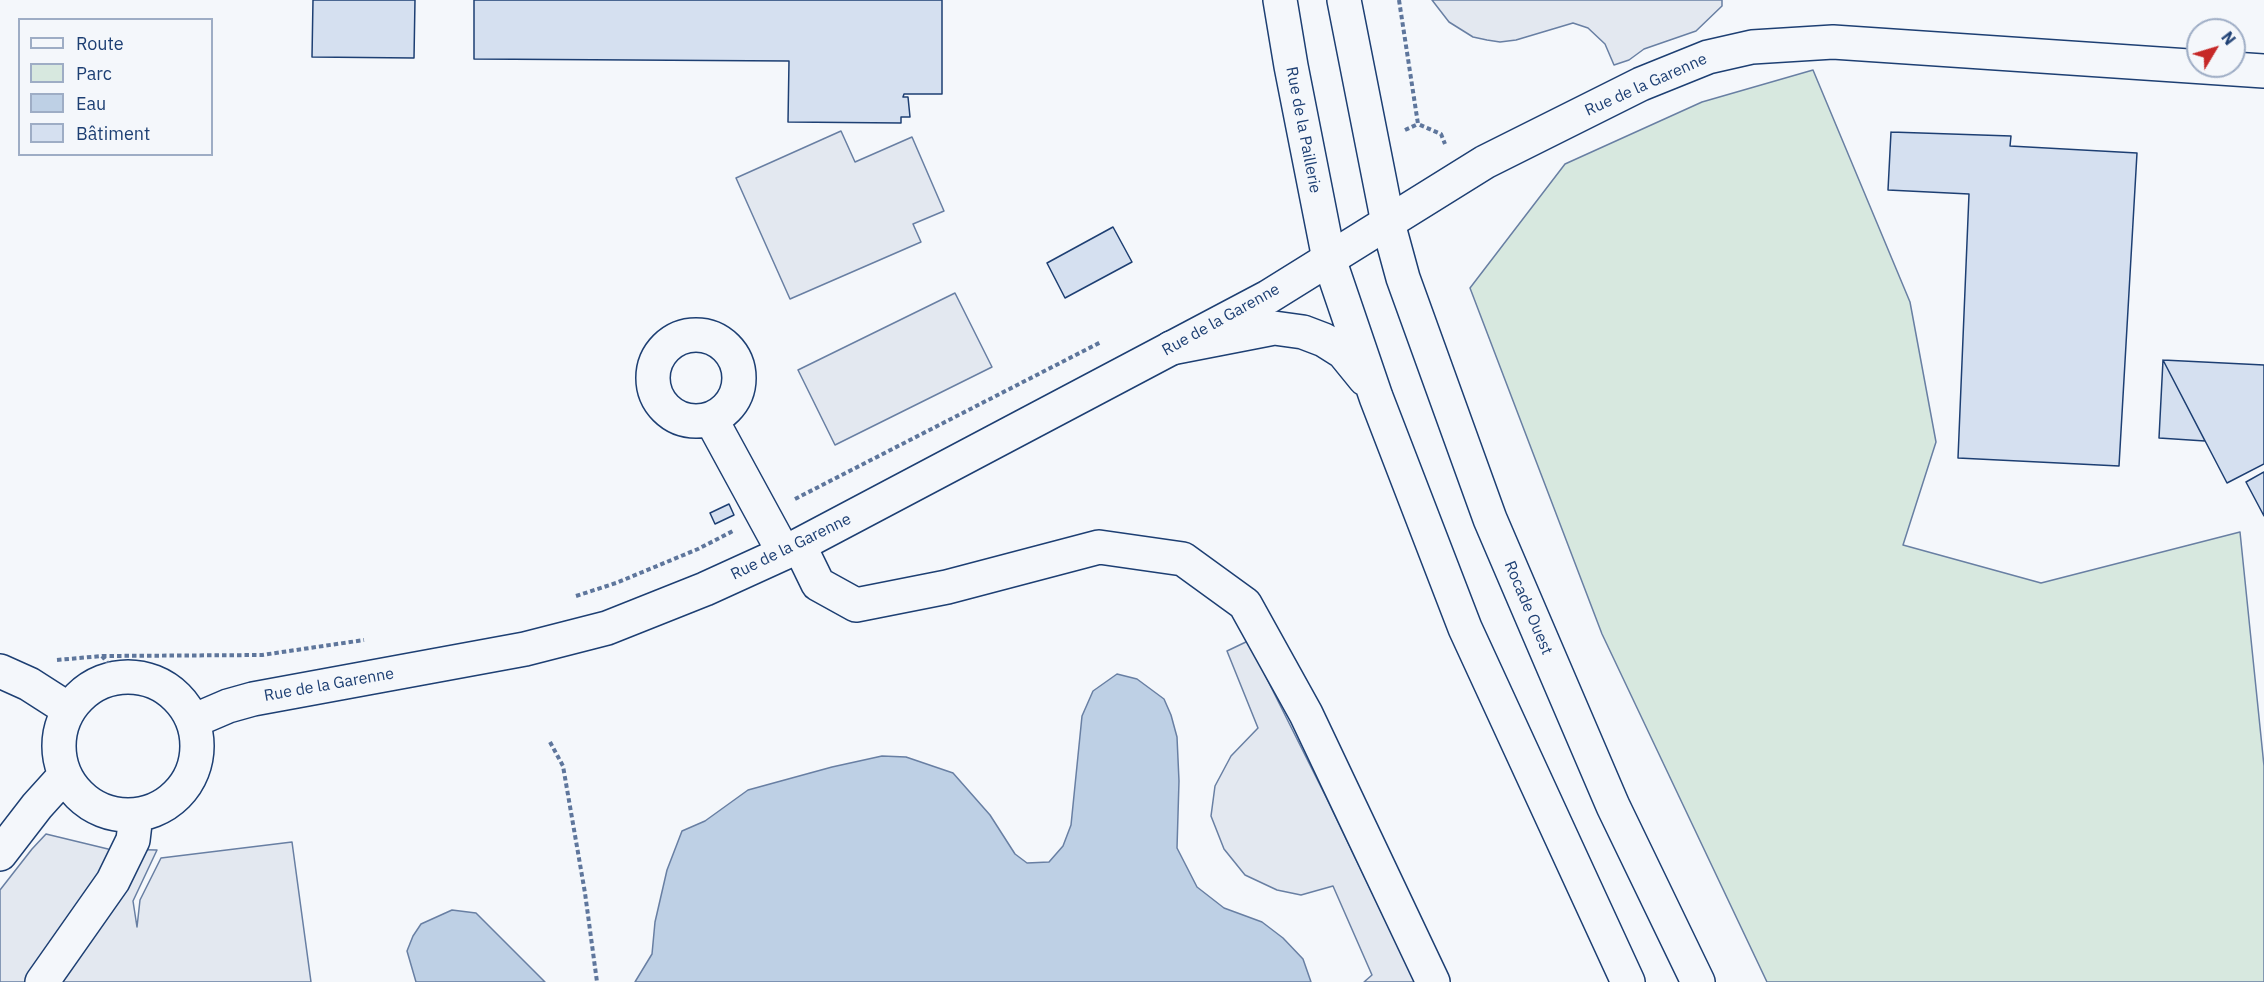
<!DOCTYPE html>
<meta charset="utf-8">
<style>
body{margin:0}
#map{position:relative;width:2264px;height:982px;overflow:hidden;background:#f4f7fb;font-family:"IBM Plex Sans",sans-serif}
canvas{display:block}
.legend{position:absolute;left:18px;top:18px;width:195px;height:138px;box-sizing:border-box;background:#f4f7fb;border:2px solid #9eadc5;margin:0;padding:8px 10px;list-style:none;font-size:18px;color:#1d3f73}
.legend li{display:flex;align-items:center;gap:12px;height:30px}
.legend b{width:30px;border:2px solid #9eadc5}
.north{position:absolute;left:2186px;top:18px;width:60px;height:60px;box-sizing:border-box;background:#f4f7fb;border:2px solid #9eadc5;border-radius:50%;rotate:52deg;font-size:16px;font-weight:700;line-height:24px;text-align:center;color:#1d3f73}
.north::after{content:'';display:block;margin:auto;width:21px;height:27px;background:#c62828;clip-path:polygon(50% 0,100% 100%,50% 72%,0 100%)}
</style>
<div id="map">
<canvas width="2264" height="982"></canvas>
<ul class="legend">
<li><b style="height:8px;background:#f4f7fb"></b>Route</li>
<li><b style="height:16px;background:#d7e8df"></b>Parc</li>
<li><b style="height:16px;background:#bed0e5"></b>Eau</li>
<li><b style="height:16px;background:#d5e0f0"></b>Bâtiment</li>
</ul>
<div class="north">N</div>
</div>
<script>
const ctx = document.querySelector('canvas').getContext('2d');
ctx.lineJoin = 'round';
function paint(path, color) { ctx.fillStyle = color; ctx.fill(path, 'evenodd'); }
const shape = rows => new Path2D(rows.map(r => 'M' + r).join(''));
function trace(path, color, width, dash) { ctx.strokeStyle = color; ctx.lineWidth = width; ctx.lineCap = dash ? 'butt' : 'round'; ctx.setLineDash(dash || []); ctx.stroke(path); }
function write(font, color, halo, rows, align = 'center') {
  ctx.font = font + ' "IBM Plex Sans",sans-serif'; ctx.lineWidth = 4.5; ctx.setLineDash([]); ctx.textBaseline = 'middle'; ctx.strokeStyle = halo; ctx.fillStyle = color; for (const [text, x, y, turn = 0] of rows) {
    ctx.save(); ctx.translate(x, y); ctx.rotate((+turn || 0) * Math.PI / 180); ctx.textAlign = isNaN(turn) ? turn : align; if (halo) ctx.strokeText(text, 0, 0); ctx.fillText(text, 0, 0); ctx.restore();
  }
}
const green = shape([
 [1813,70,1910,302,1936,442,1903,545,2041,583,2240,532,2264,766,2264,982,1767,982,1602,634,1470,288,1565,164,1702,102,1813,70]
]);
paint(green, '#d7e8df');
trace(green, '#687fa3', 1.5);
const parking = shape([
 [1432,0,1722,0,1722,6,1696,31,1644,49,1629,60,1614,65,1605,44,1588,28,1573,23,1516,40,1500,42,1487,40,1473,37,1449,22,1432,0],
 [841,131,855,162,912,137,944,211,913,224,921,242,790,299,736,178,841,131],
 [955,293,992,367,835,445,798,370,955,293],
 [1248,641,1326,797,1415,982,1364,982,1372,975,1333,886,1301,895,1277,890,1245,875,1224,849,1211,816,1215,786,1231,756,1258,728,1227,651,1248,641],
 [46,834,108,849,157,850,133,901,137,927,140,900,161,858,292,842,311,982,0,982,0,890,32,849,46,834]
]);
paint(parking, '#e3e8f0');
trace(parking, '#687fa3', 1.5);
const water = shape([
 [1117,674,1137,679,1164,699,1171,715,1177,737,1179,781,1177,848,1197,887,1224,908,1262,922,1283,938,1303,959,1311,982,635,982,652,954,655,922,667,870,682,831,705,821,748,790,832,767,882,756,906,757,953,773,990,815,1015,854,1027,863,1049,862,1063,846,1071,825,1082,716,1093,691,1117,674],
 [452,910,476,913,545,982,416,982,407,951,413,936,421,924,452,910]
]);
paint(water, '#bed0e5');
trace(water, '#687fa3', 1.5);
const building = shape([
 [313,0,415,0,414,58,312,57,313,0],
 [474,0,942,0,942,94,904,94,903,97,908,97,910,117,901,117,901,123,788,122,789,61,474,59,474,0],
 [1891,132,2011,136,2010,146,2137,153,2119,466,1958,458,1969,194,1888,190,1891,132],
 [1113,227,1132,262,1065,298,1047,263,1113,227],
 [2163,360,2264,365,2264,464,2227,483,2163,360],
 [2163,360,2205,441,2159,438,2163,360],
 [2264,472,2264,516,2246,482,2264,472],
 [729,504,734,515,715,524,710,513,729,504]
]);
paint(building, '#d5e0f0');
trace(building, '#1d3f73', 1.5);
const minor = shape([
 '653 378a43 43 0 1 1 86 0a43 43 0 1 1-86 0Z',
 [711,419,784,553],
 [799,545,818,584,856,605,947,587,1099,547,1183,559,1245,604,1306,714,1433,982],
 [0,671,29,684,68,709],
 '59 746a69 69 0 1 1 138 0a69 69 0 1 1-138 0Z',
 [193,721,228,706,253,699,525,649,607,628,705,589,784,553,1268,297,1485,162,1641,84,1708,57,1752,47,1833,42,2264,71],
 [0,854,37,806,65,775],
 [42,982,113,881,133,840,136,815]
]);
const major = shape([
 [1280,0,1291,66,1329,259,1376,397,1465,628,1628,982],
 [1344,0,1388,223,1403,278,1490,519,1613,806,1698,982],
 [1171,348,1274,328,1303,332,1324,340,1343,352,1365,379]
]);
trace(minor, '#1d3f73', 36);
trace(major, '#1d3f73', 36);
trace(shape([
 [1399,0,1418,124,1441,134,1445,144],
 [1405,130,1418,124],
 [795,499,1101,342],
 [576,596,616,583,698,549,733,531],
 [102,656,262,655,364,640],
 [57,660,102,656,118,676],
 [550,742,563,766,585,893,597,982]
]), '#5e769c', 4, [4.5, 3]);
trace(minor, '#f4f7fb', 33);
trace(major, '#f4f7fb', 33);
write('16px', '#1d3f73', '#f4f7fb', [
 ["Rue de la Garenne",1646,85,-24],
 ["Rue de la Paillerie",1303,130,79],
 ["Rue de la Garenne",1221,320,-29],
 ["Rue de la Garenne",791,547,-26],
 ["Rocade Ouest",1528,608,67],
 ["Rue de la Garenne",329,685,-10]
]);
</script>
